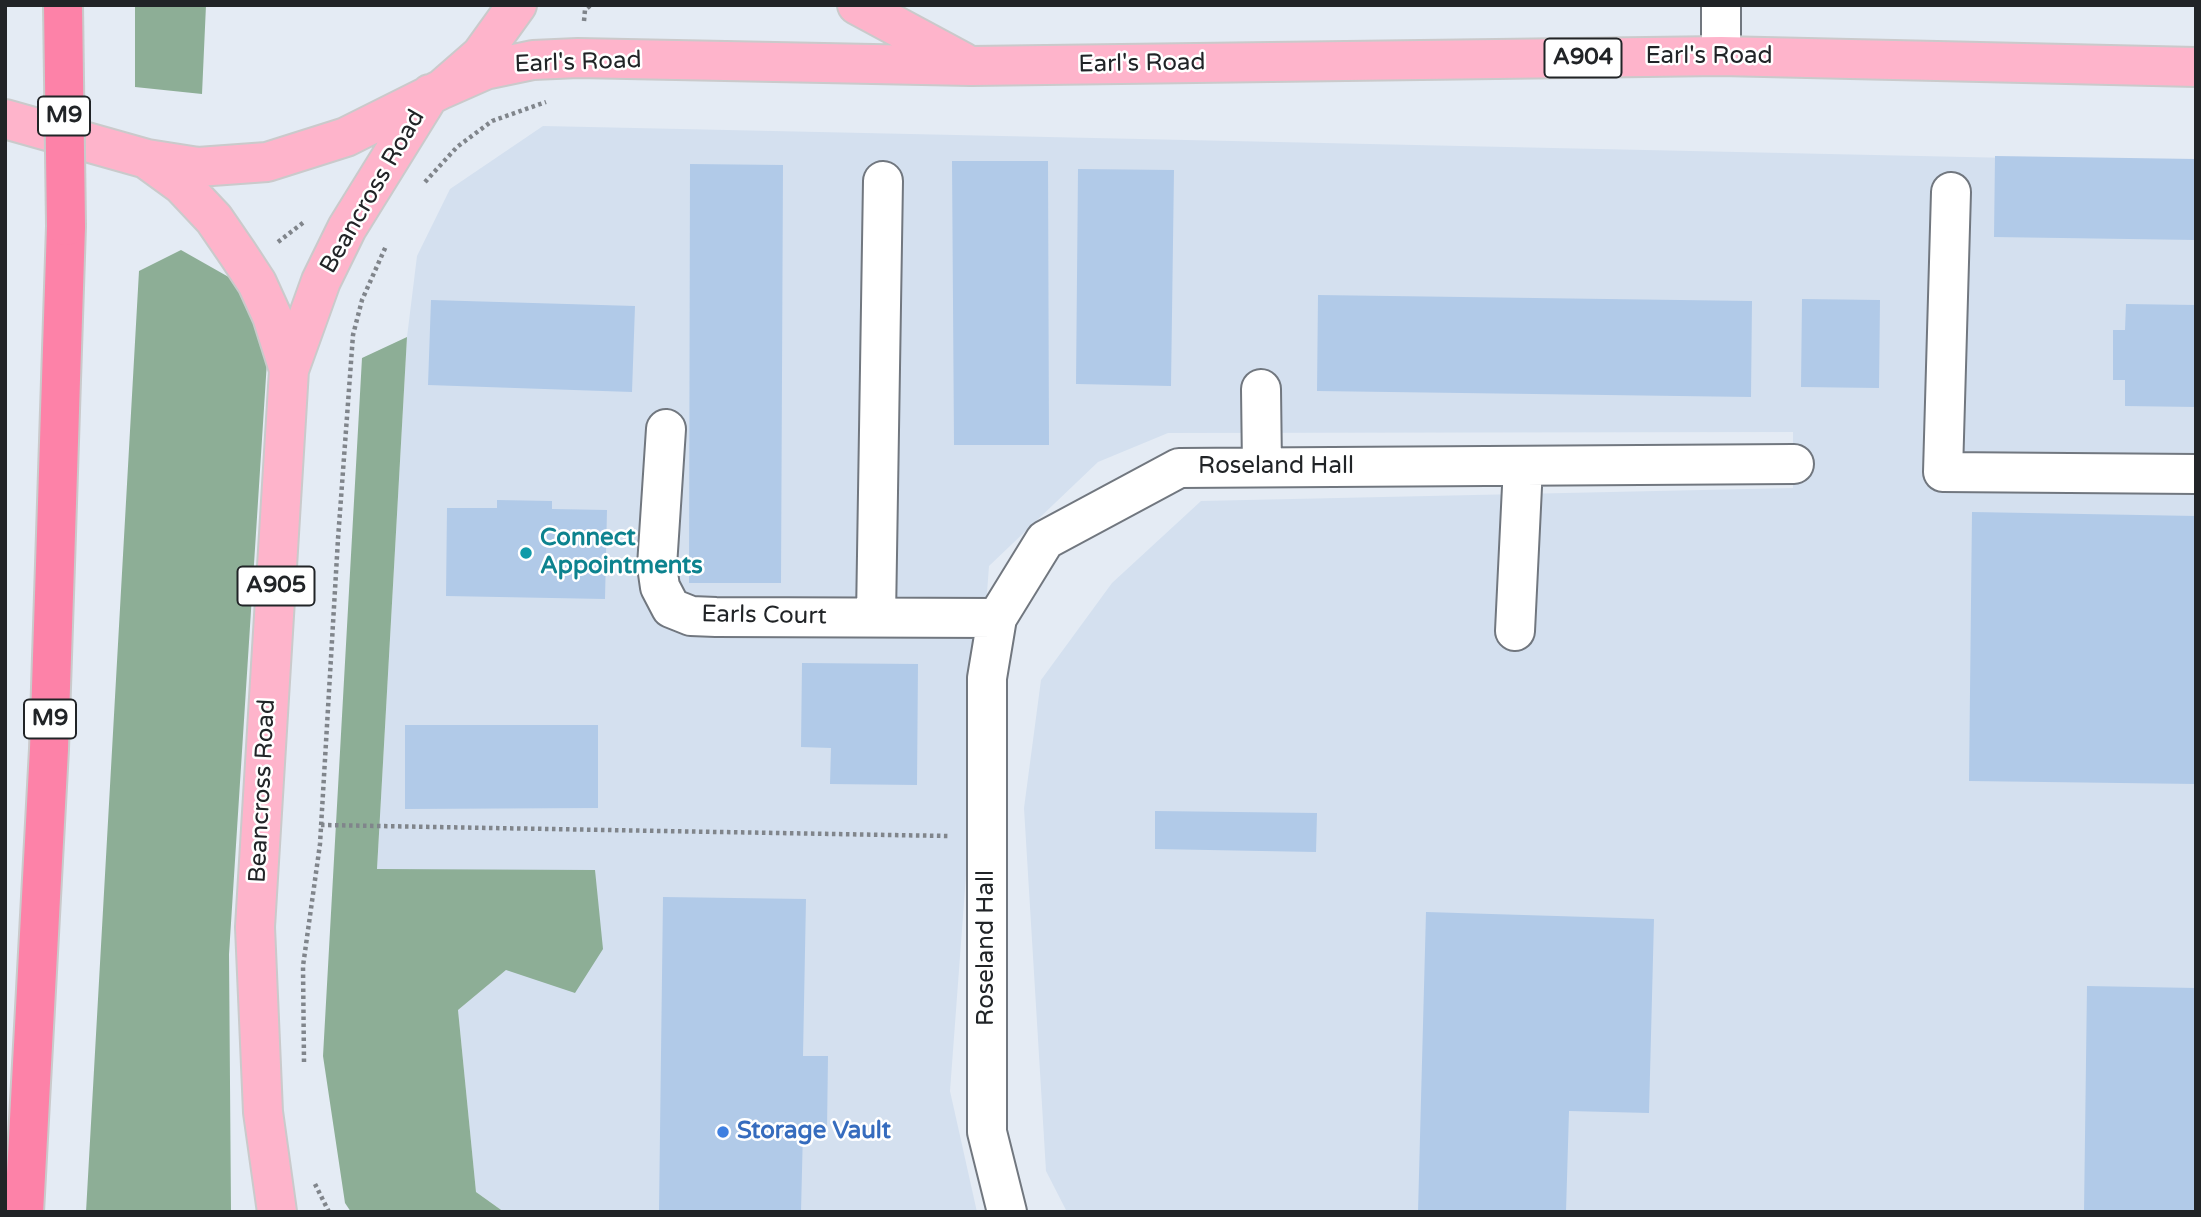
<!DOCTYPE html>
<style>
body{margin:0}
#map{position:relative;width:2201px;height:1217px;overflow:hidden;background:#e4ebf4;font-family:"Varela Round",sans-serif}
canvas{display:block}
.frame{position:absolute;inset:0;border:7px solid #212427;pointer-events:none}
</style>
<div id="map">
<canvas width="2201" height="1217"></canvas>
<div class="frame"></div>
</div>
<script>
const ctx = document.querySelector('canvas').getContext('2d');
ctx.lineJoin = 'round';
function paint(path, color) { ctx.fillStyle = color; ctx.fill(path, 'evenodd'); }
const shape = rows => new Path2D(rows.map(r => 'M' + r).join(''));
function trace(path, color, width, dash) { ctx.strokeStyle = color; ctx.lineWidth = width; ctx.lineCap = dash ? 'butt' : 'round'; ctx.setLineDash(dash || []); ctx.stroke(path); }
function write(font, color, halo, rows, align = 'center') {
  ctx.font = font + ' "Varela Round",sans-serif'; ctx.lineWidth = 5; ctx.setLineDash([]); ctx.textBaseline = 'middle'; ctx.strokeStyle = halo; ctx.fillStyle = color; for (const [text, x, y, turn = 0] of rows) {
    ctx.save(); ctx.translate(x, y); ctx.rotate((+turn || 0) * Math.PI / 180); ctx.textAlign = isNaN(turn) ? turn : align; if (halo) ctx.strokeText(text, 0, 0); ctx.fillText(text, 0, 0); ctx.restore();
  }
}
paint(shape([
 [543,126,2196,162,2196,1212,1067,1212,1046,1171,1024,808,1041,680,1112,583,1201,501,1793,488,1793,432,1168,433,1098,462,989,566,950,1091,977,1212,504,1212,476,1192,458,1010,506,970,377,869,407,337,417,256,450,189]
]), '#d4e0ef');
paint(shape([
 [135,5,206,5,202,94,135,87],
 [181,250,241,284,267,361,229,954,231,1212,86,1212,139,271],
 [407,337,377,869,595,870,603,949,575,993,506,970,458,1010,476,1192,504,1212,351,1212,345,1203,323,1056,362,358]
]), '#8dae96');
paint(shape([
 [1995,156,2196,159,2196,240,1994,237],
 [952,161,1048,161,1049,445,954,445],
 [690,164,783,165,781,583,689,583],
 [1078,169,1174,170,1171,386,1076,384],
 [1318,295,1752,301,1751,397,1317,391],
 [1802,299,1880,300,1879,388,1801,387],
 [431,300,635,306,632,392,428,385],
 [2126,304,2196,305,2196,407,2125,406,2125,380,2113,380,2113,330,2125,330],
 [497,500,552,501,552,509,607,510,605,599,446,596,447,508,497,508],
 [1972,512,2196,516,2196,784,1969,781],
 [802,663,918,664,917,785,830,784,831,748,801,747],
 [405,725,598,725,598,808,405,809],
 [1155,811,1317,813,1316,852,1155,849],
 [663,897,806,899,803,1056,828,1056,827,1131,803,1130,801,1212,659,1212],
 [1426,912,1654,919,1649,1113,1569,1111,1566,1212,1418,1212],
 [2087,986,2196,988,2196,1212,2084,1212]
]), '#b1cae8');
const minor = shape([
 [1721,56,1721,5],
 [1951,192,1943,472,2196,474],
 [1261,389,1262,467],
 [666,429,657,566,660,587,671,608,691,616,716,617,997,618],
 [876,617,883,181],
 [1515,631,1523,466],
 [1007,1212,987,1132,987,678,997,618,1045,540,1179,468,1794,464]
]);
const major = shape([
 [857,5,963,62],
 [442,89,485,70,533,60,578,58,971,66,1721,56,2196,67],
 [5,119,147,159,198,167,267,162,346,137,442,89,481,55,517,5],
 [149,161,182,185,214,219,238,254,257,283,272,316,289,370],
 [277,1212,263,1112,255,927,289,370,321,281,347,228,430,94]
]);
const highway = shape([
 [24,1212,49,749,66,226]
]);
trace(minor, '#71777f', 42);
trace(major, '#cacacb', 42);
trace(highway, '#cacacb', 42);
trace(shape([
 [584,21,585,10,591,5],
 [425,182,457,147,492,121,546,102],
 [278,242,304,222],
 [321,825,948,836],
 [304,1062,303,966,320,844,338,539,353,335,362,300,386,246],
 [315,1184,329,1212]
]), '#80858b', 4.5, [3.5, 3.5]);
trace(minor, '#fff', 38);
trace(major, '#feb4cb', 38);
trace(highway, '#fd82a8', 38);
const highwayBridge = shape([
 [63,5,66,226]
]);
trace(highwayBridge, '#cacacb', 42, []);
trace(highwayBridge, '#fd82a8', 38);
for (const [x, y, r, color] of [
 [526,553,7,"#0f9aa8"],
 [723,1132,7,"#3f7fe0"]
]) { const dot = new Path2D(); dot.arc(x, y, r, 0, 2 * Math.PI); ctx.fillStyle = color; ctx.fill(dot); trace(dot, '#fff', 2.5); }
for (const [x, y, w] of [
 [1583,58,77],
 [64,116,52],
 [276,586,77],
 [50,719,52]
]) { const box = new Path2D(); box.roundRect(x - w / 2, y - 19.5, w, 39, 5); ctx.fillStyle = '#fff'; ctx.fill(box); trace(box, '#212427', 2); }
write('bold 23px', '#212427', null, [
 ["A904",1583,58],
 ["M9",64,116],
 ["A905",276,586],
 ["M9",50,719]
]);
write('24px', '#212427', '#fff', [
 ["Earl's Road",1709,57],
 ["Earl's Road",578,63,-2],
 ["Earl's Road",1142,64,-1],
 ["Beancross Road",373,192,-60],
 ["Roseland Hall",1276,467],
 ["Earls Court",764,616,1],
 ["Beancross Road",263,791,-87],
 ["Roseland Hall",987,948,-90]
]);
write('bold 24px', '#0d838f', '#fff', [
 ["Connect",540,539],
 ["Appointments",540,567]
], 'left');
write('bold 24px', '#366cbe', '#fff', [
 ["Storage Vault",737,1132]
], 'left');
</script>
